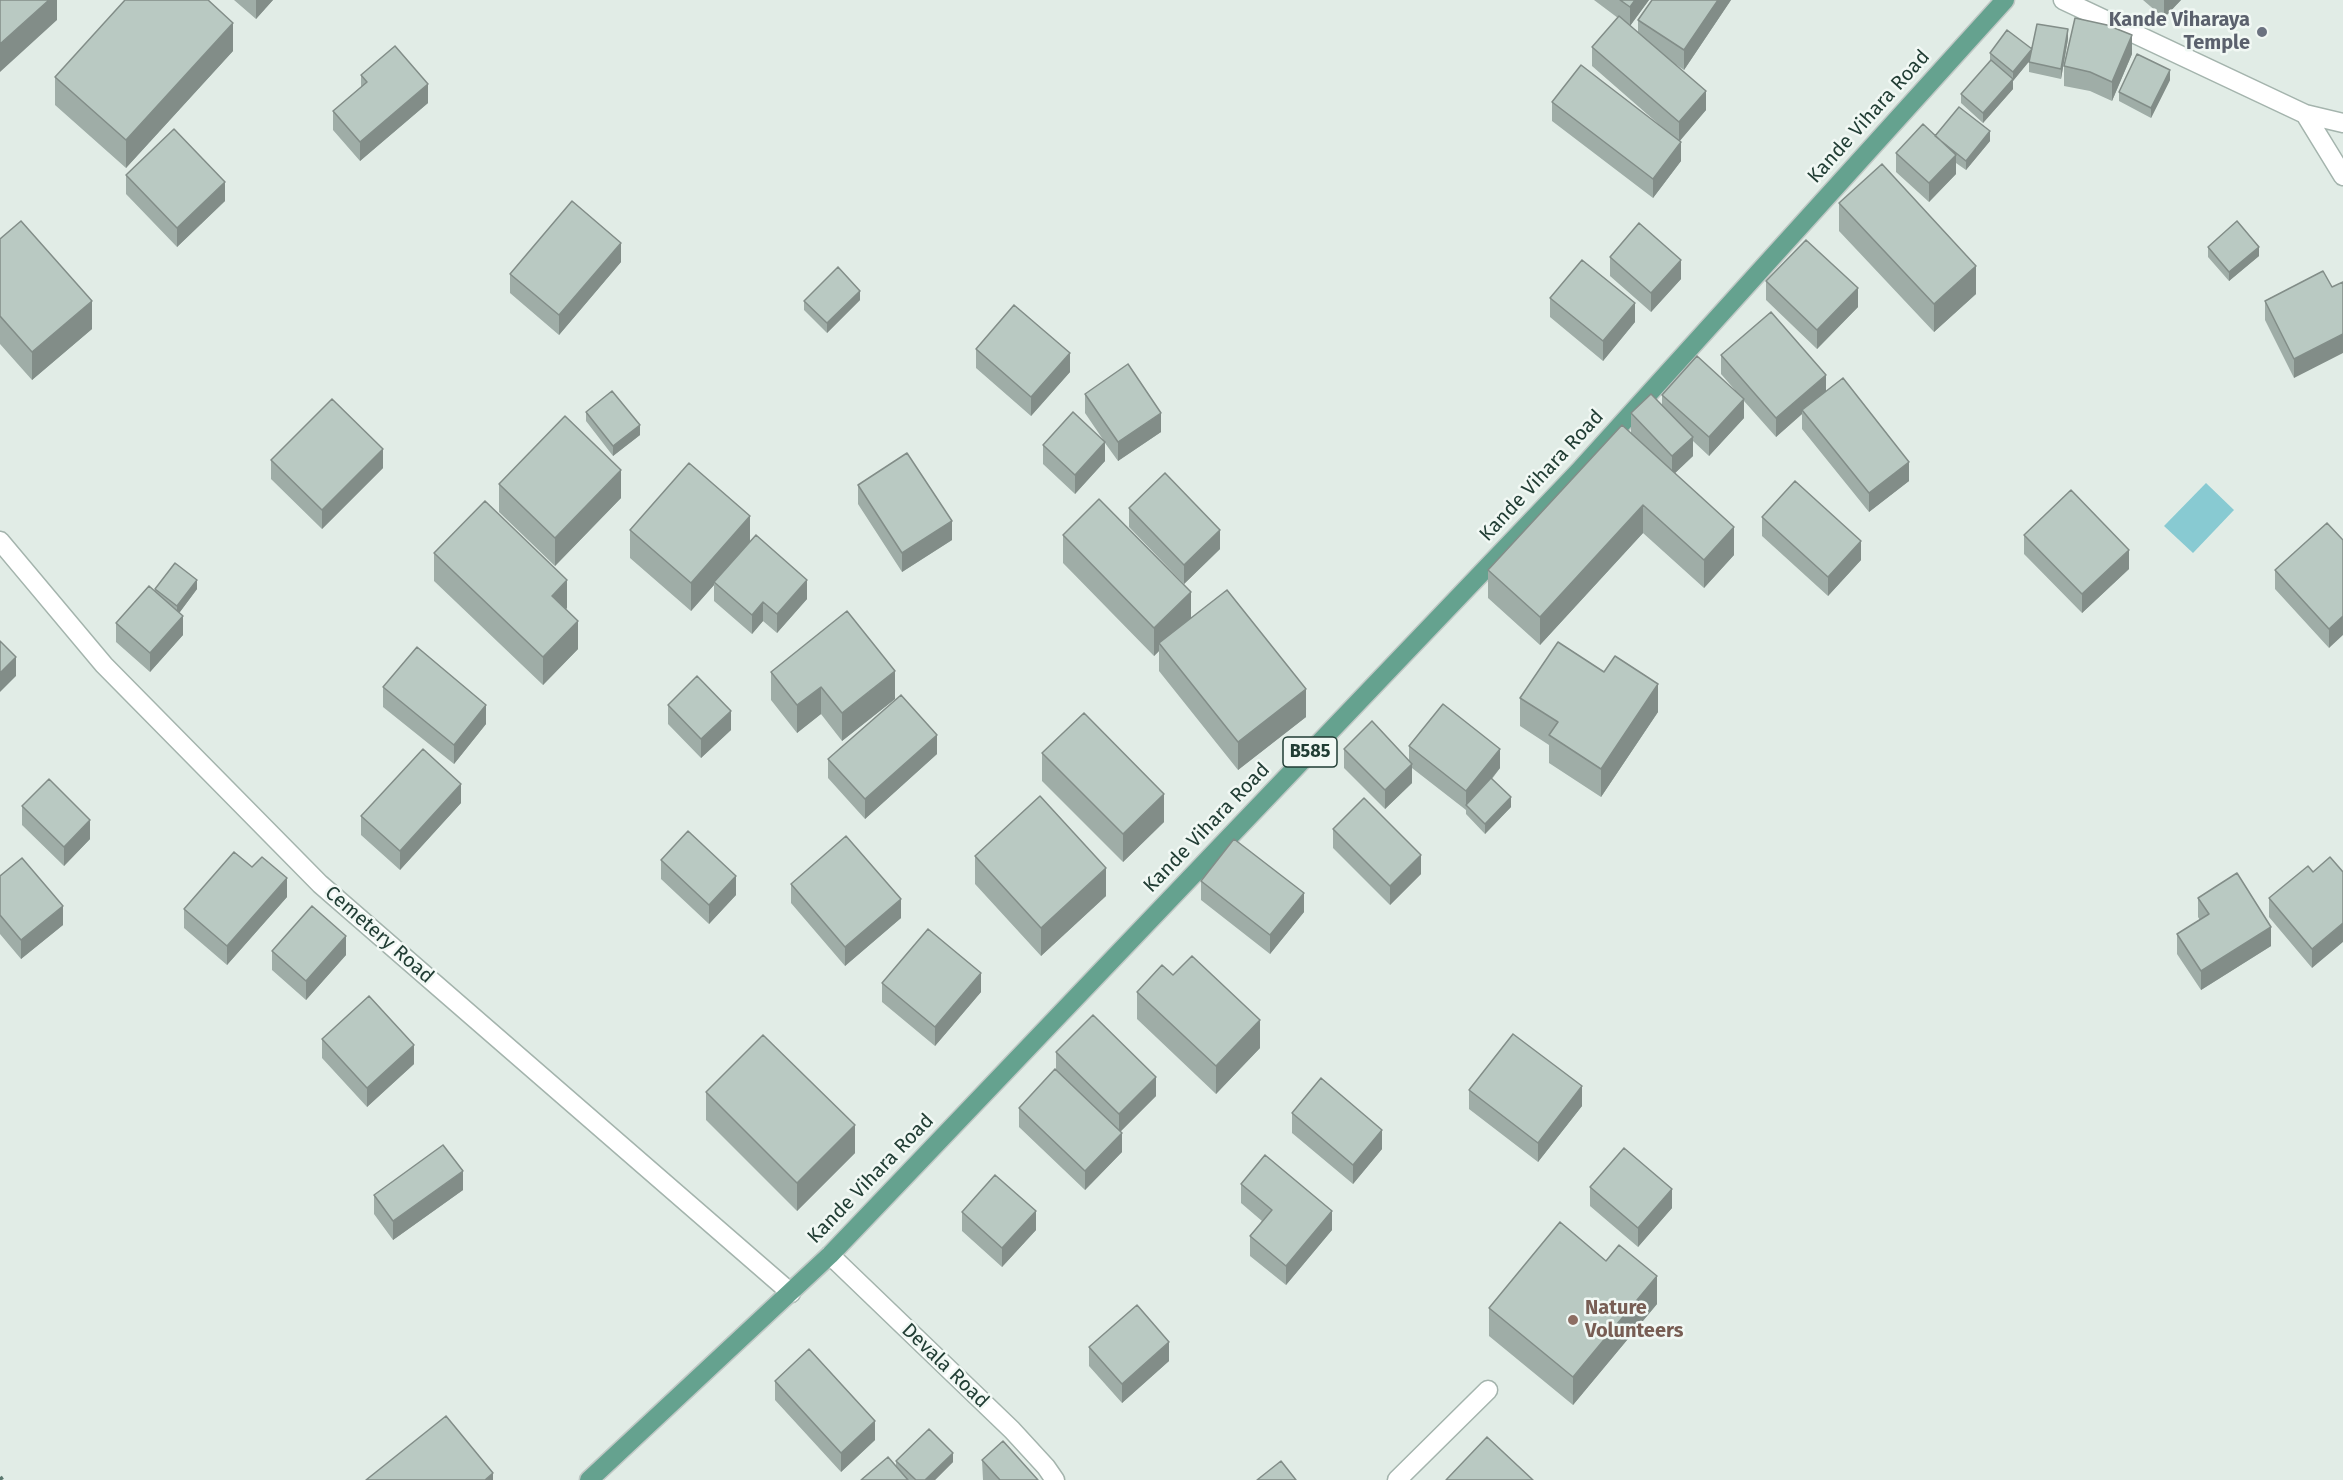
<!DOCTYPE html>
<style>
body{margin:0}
canvas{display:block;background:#e1ece6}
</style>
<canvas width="2343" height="1480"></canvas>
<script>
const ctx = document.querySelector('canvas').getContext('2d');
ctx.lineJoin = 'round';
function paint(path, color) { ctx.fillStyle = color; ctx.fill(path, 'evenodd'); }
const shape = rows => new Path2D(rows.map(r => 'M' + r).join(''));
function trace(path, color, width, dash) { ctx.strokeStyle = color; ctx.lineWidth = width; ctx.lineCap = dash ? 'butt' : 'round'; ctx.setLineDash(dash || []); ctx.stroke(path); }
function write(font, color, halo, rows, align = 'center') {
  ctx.font = font + ' "Fira Sans",sans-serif'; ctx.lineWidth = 5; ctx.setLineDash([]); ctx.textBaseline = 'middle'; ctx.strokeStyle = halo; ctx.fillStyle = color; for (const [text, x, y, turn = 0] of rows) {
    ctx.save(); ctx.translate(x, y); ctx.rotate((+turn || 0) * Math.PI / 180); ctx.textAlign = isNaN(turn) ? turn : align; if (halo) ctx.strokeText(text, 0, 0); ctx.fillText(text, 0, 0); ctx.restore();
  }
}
paint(shape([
 [2206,483,2234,510,2193,553,2164,526]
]), '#88cad2');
const minor = shape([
 [2063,0,2305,114,2343,123],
 [2305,114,2343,176],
 [0,541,104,665,320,884,791,1293],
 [830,1255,1012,1430,1046,1467,1055,1480],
 [1397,1480,1488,1390]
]);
const major = shape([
 [589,1480,830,1255,1578,472,2005,0]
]);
trace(minor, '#a4b4ad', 21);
trace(major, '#c1c9c6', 21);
trace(minor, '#fff', 18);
trace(major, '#65a28f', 18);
trace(shape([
 [0,1477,2,1480]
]), '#5b786f', 4.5, [12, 6]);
paint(shape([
 [234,0,273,0,256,19],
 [1594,0,1649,0,1630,26,1638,33,1638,20,1731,0,1684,70,1672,62,1706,110,1679,141,1681,161,1653,198,1552,121,1552,102,1663,128,1592,66,1592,47,1618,18],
 [2143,0,2181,0,2164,18],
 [2068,39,2061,79,2029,72,2029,61,2013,81,2013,89,1983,123,1961,103,1961,94,1990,62,1990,53,2032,49],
 [233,51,126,168,55,105,55,77],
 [2132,54,2112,101,2090,91,2064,86,2064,66],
 [361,75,428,103,360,161,333,130,333,111,361,87],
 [2170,80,2151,118,2119,101,2119,92],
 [1935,136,1990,141,1966,170,1956,163,1956,174,1929,202,1896,172,1896,153],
 [126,175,225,201,177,247,126,194],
 [1839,203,1976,294,1934,332,1839,231],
 [0,239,92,329,32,380,0,344],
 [2208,247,2259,256,2229,281,2208,257],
 [1610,257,1681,279,1651,312,1610,276],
 [621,262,559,335,510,293,510,274],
 [1766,281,1858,307,1817,349,1766,300],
 [2332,287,2294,378,2265,320,2265,301],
 [1550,298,1635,322,1603,361,1550,317],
 [860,300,827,333,804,310,804,301],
 [976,349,1070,372,1031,416,976,368],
 [1721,355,1826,391,1909,481,1869,512,1802,429,1802,414,1776,437,1744,401,1744,418,1709,456,1693,441,1693,456,1675,473,1734,555,1704,588,1643,533,1540,645,1488,598,1488,570,1631,432,1631,413,1662,405,1662,395,1735,390,1721,374],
 [1085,394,1161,432,1118,461,1105,443,1105,461,1075,494,1043,464,1043,445,1104,441,1085,413],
 [586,412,640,435,613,456,586,421],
 [271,460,383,468,322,529,271,479],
 [499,484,621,498,555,566,499,512],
 [858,485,952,540,902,572,858,504],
 [1129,508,1220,549,1184,584,1129,527],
 [1762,517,1861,560,1828,596,1762,536],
 [630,530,750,542,807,599,777,633,763,621,752,634,714,601,714,585,691,611,630,558],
 [1063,535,1306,717,1238,770,1159,671,1159,651,1154,656,1063,563],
 [2024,535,2129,569,2082,613,2024,554],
 [2343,540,2329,648,2275,589,2275,570],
 [434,553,567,608,566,609,578,649,543,685,434,581],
 [155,589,197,589,179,613,183,635,150,672,116,642,116,623,155,591],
 [771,672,895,699,842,741,821,714,797,733,771,700],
 [383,687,486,724,454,764,383,707],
 [1520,698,1658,712,1601,797,1549,763,1549,745,1520,726],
 [668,705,731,730,701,758,668,724],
 [1409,746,1500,768,1492,779,1511,807,1485,834,1466,814,1466,810,1412,768,1412,783,1385,809,1344,768,1344,749,1409,761],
 [1042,753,1164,822,1123,862,1042,781],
 [937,754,865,819,828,778,828,759],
 [461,803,400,870,361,835,361,816],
 [22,806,90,839,64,866,22,825],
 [1333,829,1421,874,1390,905,1333,848],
 [975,856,1106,896,1041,956,975,884],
 [661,860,736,895,709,924,661,879],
 [2313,872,2312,968,2269,917,2269,898],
 [0,876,63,925,21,959,0,934],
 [1201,881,1304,912,1270,954,1201,900],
 [791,884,901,918,845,966,791,903],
 [287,897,227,965,184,928,184,909],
 [2198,898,2271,946,2201,990,2177,954,2177,934,2200,920,2198,917],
 [272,951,346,955,306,1000,272,970],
 [882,983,981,992,935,1046,882,1002],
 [1137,992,1260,1048,1216,1094,1137,1019],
 [322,1039,414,1064,367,1107,322,1058],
 [1056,1052,1156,1096,1120,1132,1122,1152,1085,1190,1019,1127,1019,1108,1056,1070],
 [1469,1090,1582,1106,1538,1162,1469,1109],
 [706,1092,855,1153,797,1211,706,1120],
 [1292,1113,1382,1149,1353,1184,1292,1133],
 [1241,1184,1332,1230,1286,1285,1250,1256,1250,1236,1262,1221,1241,1203],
 [1590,1187,1672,1208,1638,1247,1590,1206],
 [463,1190,393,1240,374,1214,374,1195],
 [962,1212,1036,1230,1002,1267,962,1231],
 [1657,1304,1573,1405,1489,1336,1489,1308],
 [1089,1347,1169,1361,1122,1403,1089,1366],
 [775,1381,875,1440,841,1472,775,1400],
 [982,1460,1038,1480,983,1480],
 [896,1461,953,1462,935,1480,861,1480,896,1466]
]), '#9fada7');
paint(shape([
 [49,0,57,0,57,20,0,72,0,44],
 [256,0,273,0,256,19],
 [1635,0,1649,0,1630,26,1630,7],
 [1718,0,1731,0,1684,70,1684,50],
 [2164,0,2181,0,2164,18],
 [233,23,233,51,126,168,126,140],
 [2068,29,2068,39,2061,79,2061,69],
 [2132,35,2132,54,2112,101,2112,82],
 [2032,49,2032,58,2013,81,2013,72],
 [2170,70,2170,80,2151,118,2151,108],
 [2013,79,2013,89,1983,123,1983,113],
 [428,84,428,103,360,161,360,142],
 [1706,91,1706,110,1679,142,1679,122],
 [1990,131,1990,141,1966,170,1966,161],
 [1681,142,1681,161,1653,198,1653,179],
 [1956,155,1956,174,1929,202,1929,183],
 [225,182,225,201,177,247,177,228],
 [621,243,621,262,559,335,559,315],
 [2259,247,2259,256,2229,281,2229,272],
 [1681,260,1681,279,1651,312,1651,293],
 [1976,266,1976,294,1934,332,1934,304],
 [1858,288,1858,307,1817,349,1817,330],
 [860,291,860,300,827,333,827,323],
 [92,301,92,329,32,380,32,352],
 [1635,303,1635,322,1603,361,1603,341],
 [2343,334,2343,353,2294,378,2294,359],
 [1070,353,1070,372,1031,416,1031,397],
 [1826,375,1826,394,1802,410,1802,414,1776,437,1776,418],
 [1744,399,1744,418,1709,456,1709,437],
 [1161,413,1161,432,1118,461,1118,442],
 [640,425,640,435,613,456,613,446],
 [1693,437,1693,456,1672,476,1672,456],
 [1105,442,1105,461,1075,494,1075,475],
 [383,449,383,468,322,529,322,510],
 [1909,462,1909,481,1869,512,1869,493],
 [621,470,621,498,555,566,555,538],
 [1643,505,1643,533,1540,645,1540,617],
 [750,516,750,544,714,582,714,585,691,611,691,583],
 [952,521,952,540,902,572,902,553],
 [1734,527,1734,555,1704,588,1704,560],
 [1220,530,1220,549,1184,584,1184,565],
 [1861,541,1861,560,1828,596,1828,577],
 [2129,550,2129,569,2082,613,2082,594],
 [197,580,197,589,177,616,177,606],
 [567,580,567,608,552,624,552,596],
 [807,580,807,599,777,633,777,614],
 [1191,592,1191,620,1159,643,1159,651,1154,656,1154,628],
 [763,602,763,621,752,634,752,615],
 [183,616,183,635,150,672,150,653],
 [2343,616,2343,635,2329,648,2329,629],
 [578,621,578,649,543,685,543,657],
 [16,657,16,676,0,692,0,673],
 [895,671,895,699,842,741,842,713],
 [1658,684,1658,712,1601,797,1601,769],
 [821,687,821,714,797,733,797,705],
 [1306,689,1306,717,1238,770,1238,742],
 [486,705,486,724,454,764,454,745],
 [731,711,731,730,701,758,701,739],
 [937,735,937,754,865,819,865,799],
 [1500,749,1500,768,1468,807,1466,805,1466,791],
 [1412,764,1412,783,1385,809,1385,790],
 [461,784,461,803,400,870,400,851],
 [1164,794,1164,822,1123,862,1123,834],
 [1511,797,1511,807,1485,834,1485,824],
 [90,820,90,839,64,866,64,847],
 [1421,855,1421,874,1390,905,1390,886],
 [1106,868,1106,896,1041,956,1041,928],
 [736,876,736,895,709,924,709,905],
 [287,878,287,897,227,965,227,946],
 [1304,893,1304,912,1270,954,1270,935],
 [901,899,901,918,845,966,845,947],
 [63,906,63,925,21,959,21,940],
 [2343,923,2343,942,2312,968,2312,949],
 [2271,927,2271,946,2201,990,2201,971],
 [346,936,346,955,306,1000,306,981],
 [981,973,981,992,935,1046,935,1027],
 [1260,1020,1260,1048,1216,1094,1216,1066],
 [414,1045,414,1064,367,1107,367,1088],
 [1156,1077,1156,1096,1119,1133,1119,1114],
 [1582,1086,1582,1106,1538,1162,1538,1143],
 [855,1125,855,1153,797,1211,797,1183],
 [1382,1130,1382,1149,1353,1184,1353,1165],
 [1122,1133,1122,1152,1085,1190,1085,1171],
 [463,1171,463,1190,393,1240,393,1221],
 [1672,1189,1672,1208,1638,1247,1638,1228],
 [1036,1211,1036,1230,1002,1267,1002,1248],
 [1332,1211,1332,1230,1286,1285,1286,1266],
 [1657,1276,1657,1304,1573,1405,1573,1377],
 [1169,1342,1169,1361,1122,1403,1122,1384],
 [875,1421,875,1440,841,1472,841,1453],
 [953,1453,953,1462,935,1480,925,1480],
 [493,1473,493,1480,485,1480]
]), '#828d88');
const building = shape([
 [0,0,49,0,0,44,0,0],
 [125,0,208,0,233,23,126,140,55,77,125,0],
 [1620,0,1635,0,1630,7,1620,0],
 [1652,0,1718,0,1684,50,1638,20,1652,0],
 [1619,16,1706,91,1679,122,1592,47,1619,16],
 [2075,18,2107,25,2132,35,2112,82,2090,72,2064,66,2075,18],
 [2037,24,2068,29,2061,69,2029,62,2037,24],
 [2007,30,2032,49,2013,72,1990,53,2007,30],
 [395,46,428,84,360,142,333,111,367,82,361,75,395,46],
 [2137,54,2170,70,2151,108,2119,92,2137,54],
 [1991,60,2013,79,1983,113,1961,94,1991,60],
 [1581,65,1681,142,1653,179,1552,102,1581,65],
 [1959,107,1990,131,1966,161,1935,136,1959,107],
 [1923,124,1956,155,1929,183,1896,153,1923,124],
 [174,129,225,182,177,228,126,175,174,129],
 [1882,164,1976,266,1934,304,1839,203,1882,164],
 [572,201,621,243,559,315,510,274,572,201],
 [21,221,92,301,32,352,0,316,0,239,21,221],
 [2237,221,2259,247,2229,272,2208,247,2237,221],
 [1639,223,1681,260,1651,293,1610,257,1639,223],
 [1806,240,1858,288,1817,330,1766,281,1806,240],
 [1582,260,1635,303,1603,341,1550,298,1582,260],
 [838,267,860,291,827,323,804,301,838,267],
 [2323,271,2332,287,2343,282,2343,334,2294,359,2265,301,2323,271],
 [1014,305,1070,353,1031,397,976,349,1014,305],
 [1771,312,1826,375,1776,418,1721,355,1771,312],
 [1697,356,1744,399,1709,437,1662,395,1697,356],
 [1128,364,1161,413,1118,442,1085,394,1128,364],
 [1843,378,1909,462,1869,493,1802,410,1843,378],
 [612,391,640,425,613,446,586,412,612,391],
 [1651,394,1693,437,1672,456,1631,413,1651,394],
 [332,399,383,449,322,510,271,460,332,399],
 [1073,412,1105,442,1075,475,1043,445,1073,412],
 [565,416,621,470,555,538,499,484,565,416],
 [1622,425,1734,527,1704,560,1643,505,1540,617,1488,570,1622,425],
 [907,453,952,521,902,553,858,485,907,453],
 [689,463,750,516,691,583,630,530,689,463],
 [1165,473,1220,530,1184,565,1129,508,1165,473],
 [1795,481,1861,541,1828,577,1762,517,1795,481],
 [2071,490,2129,550,2082,594,2024,535,2071,490],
 [1099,499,1191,592,1154,628,1063,535,1099,499],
 [485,501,567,580,552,596,578,621,543,657,434,553,485,501],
 [2327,523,2343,540,2343,616,2329,629,2275,570,2327,523],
 [756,535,807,580,777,614,763,602,752,615,714,582,756,535],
 [175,563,197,580,177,606,155,589,175,563],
 [149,586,183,616,150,653,116,623,149,586],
 [1227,590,1306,689,1238,742,1159,643,1227,590],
 [847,611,895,671,842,713,821,687,797,705,771,672,847,611],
 [0,641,16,657,0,673,0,641],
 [1558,642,1604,672,1615,656,1658,684,1601,769,1549,735,1558,722,1520,698,1558,642],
 [417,647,486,705,454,745,383,687,417,647],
 [697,676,731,711,701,739,668,705,697,676],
 [901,695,937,735,865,799,828,759,901,695],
 [1443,704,1500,749,1466,791,1409,746,1443,704],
 [1084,713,1164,794,1123,834,1042,753,1084,713],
 [1372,721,1412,764,1385,790,1344,749,1372,721],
 [423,749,461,784,400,851,361,816,423,749],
 [1491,778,1511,797,1485,824,1466,805,1491,778],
 [49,779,90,820,64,847,22,806,49,779],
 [1040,796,1106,868,1041,928,975,856,1040,796],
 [1364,798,1421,855,1390,886,1333,829,1364,798],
 [688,831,736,876,709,905,661,860,688,831],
 [846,836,901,899,845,947,791,884,846,836],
 [1234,839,1304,893,1270,935,1201,881,1234,839],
 [234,852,252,867,262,857,287,878,227,946,184,909,234,852],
 [2330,857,2343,872,2343,923,2312,949,2269,898,2308,866,2313,872,2330,857],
 [22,858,63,906,21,940,0,915,0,876,22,858],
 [2237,873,2271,927,2201,971,2177,934,2209,914,2198,898,2237,873],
 [312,906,346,936,306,981,272,951,312,906],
 [928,929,981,973,935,1027,882,983,928,929],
 [1192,956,1260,1020,1216,1066,1137,992,1162,965,1173,975,1192,956],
 [369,996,414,1045,367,1088,322,1039,369,996],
 [1093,1015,1156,1077,1119,1114,1056,1052,1093,1015],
 [1513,1034,1582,1086,1538,1143,1469,1090,1513,1034],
 [763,1035,855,1125,797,1183,706,1092,763,1035],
 [1055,1069,1122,1133,1085,1171,1019,1108,1055,1069],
 [1321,1078,1382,1130,1353,1165,1292,1113,1321,1078],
 [443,1145,463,1171,393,1221,374,1195,443,1145],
 [1624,1148,1672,1189,1638,1228,1590,1187,1624,1148],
 [1265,1155,1332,1211,1286,1266,1250,1236,1272,1210,1241,1184,1265,1155],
 [995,1175,1036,1211,1002,1248,962,1212,995,1175],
 [1560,1222,1606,1261,1619,1245,1657,1276,1573,1377,1489,1308,1560,1222],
 [1137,1305,1169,1342,1122,1384,1089,1347,1137,1305],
 [809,1349,875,1421,841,1453,775,1381,809,1349],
 [446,1416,493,1473,485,1480,366,1480,446,1416],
 [929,1429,953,1453,925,1480,916,1480,896,1461,929,1429],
 [1487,1437,1533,1480,1446,1480,1487,1437],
 [1003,1441,1038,1480,1000,1480,982,1460,1003,1441],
 [888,1457,908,1480,861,1480,888,1457],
 [1281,1461,1296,1480,1257,1480,1281,1461]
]);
paint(building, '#b9c9c2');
trace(building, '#828d88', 1.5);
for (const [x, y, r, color] of [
 [2262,32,6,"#6b7280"],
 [1573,1320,6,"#8d6e63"]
]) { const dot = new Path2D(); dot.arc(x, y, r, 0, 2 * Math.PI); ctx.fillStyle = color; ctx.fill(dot); trace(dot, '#f1f8f4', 2); }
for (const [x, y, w] of [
 [1310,752,54]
]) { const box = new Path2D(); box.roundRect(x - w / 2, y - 15, w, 30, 4.5); ctx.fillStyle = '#f1f8f4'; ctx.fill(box); trace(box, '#213d34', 1.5); }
write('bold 18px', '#213d34', null, [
 ["B585",1310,752]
]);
write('bold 20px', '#5b616d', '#f1f8f4', [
 ["Kande Viharaya",2250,20],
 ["Temple",2250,43]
], 'right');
write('20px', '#213d34', '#f1f8f4', [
 ["Kande Vihara Road",1869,117,-48],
 ["Kande Vihara Road",1542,476,-47],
 ["Kande Vihara Road",1207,828,-46],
 ["Cemetery Road",379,935,41],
 ["Kande Vihara Road",871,1179,-46],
 ["Devala Road",945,1366,44]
]);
write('bold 20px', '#785e54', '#f1f8f4', [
 ["Nature",1585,1308],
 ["Volunteers",1585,1331]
], 'left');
</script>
